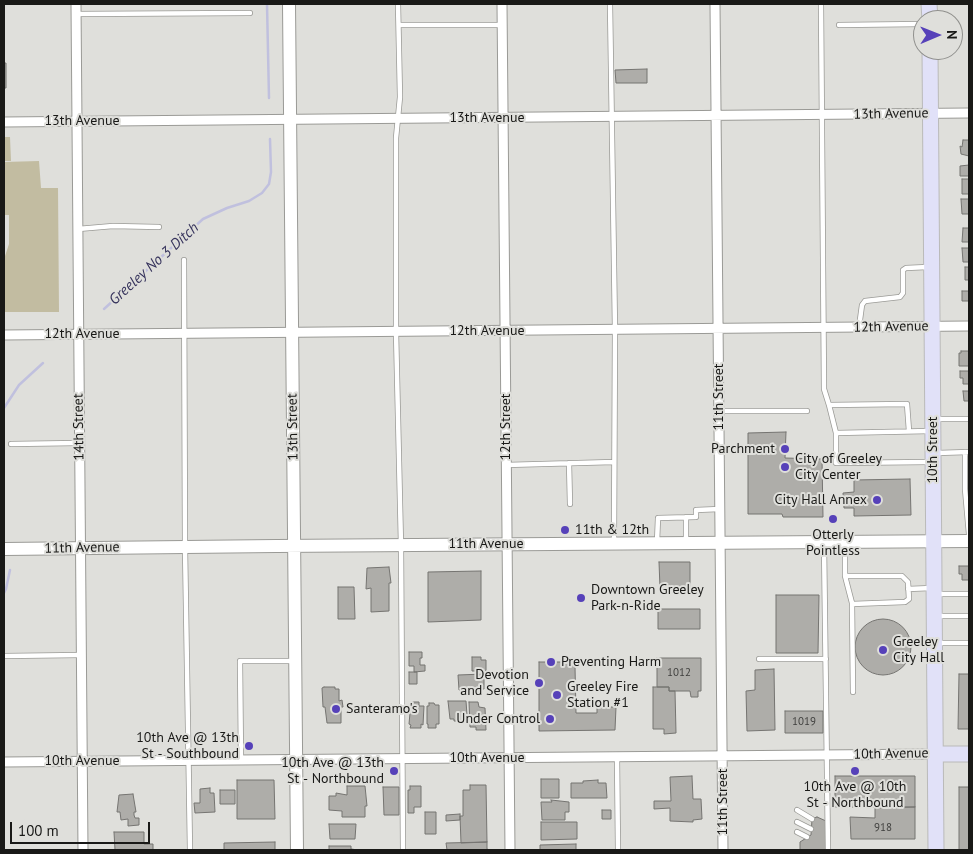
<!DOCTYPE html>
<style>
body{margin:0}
#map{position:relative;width:973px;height:854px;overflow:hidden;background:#dfdfdb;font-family:"PT Sans",sans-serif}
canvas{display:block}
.frame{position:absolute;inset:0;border:5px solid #191917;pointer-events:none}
.north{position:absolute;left:913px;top:10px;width:50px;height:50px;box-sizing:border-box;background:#dfdfdb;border:1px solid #90908d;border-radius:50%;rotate:89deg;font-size:14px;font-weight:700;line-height:20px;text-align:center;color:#191917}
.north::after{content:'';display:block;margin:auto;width:18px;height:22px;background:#5641b9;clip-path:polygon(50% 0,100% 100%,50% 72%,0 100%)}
.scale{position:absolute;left:10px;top:822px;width:140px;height:22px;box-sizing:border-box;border:2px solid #191917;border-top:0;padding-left:6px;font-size:15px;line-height:18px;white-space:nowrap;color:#191917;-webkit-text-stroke:4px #dfdfdb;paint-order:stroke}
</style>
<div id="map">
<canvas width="973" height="854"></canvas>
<div class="frame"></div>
<div class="north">N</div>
<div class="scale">100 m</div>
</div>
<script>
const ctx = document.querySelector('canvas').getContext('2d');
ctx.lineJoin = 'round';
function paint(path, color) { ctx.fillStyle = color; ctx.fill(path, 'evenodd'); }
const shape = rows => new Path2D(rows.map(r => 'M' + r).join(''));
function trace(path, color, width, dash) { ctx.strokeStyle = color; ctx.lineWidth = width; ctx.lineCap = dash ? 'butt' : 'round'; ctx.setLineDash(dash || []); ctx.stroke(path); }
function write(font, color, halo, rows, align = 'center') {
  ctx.font = font + ' "PT Sans",sans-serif'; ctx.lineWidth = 4; ctx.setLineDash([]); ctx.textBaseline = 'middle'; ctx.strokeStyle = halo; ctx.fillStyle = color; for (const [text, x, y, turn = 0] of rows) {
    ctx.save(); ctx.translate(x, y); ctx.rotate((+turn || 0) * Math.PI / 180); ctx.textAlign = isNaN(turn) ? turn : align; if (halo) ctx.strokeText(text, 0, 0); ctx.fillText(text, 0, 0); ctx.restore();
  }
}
paint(shape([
 [4,137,10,137,11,161,4,161],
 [39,161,41,188,58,188,59,312,4,312,4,259,9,244,9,215,4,215,4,162]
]), '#c2bca1');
trace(shape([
 [267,4,269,98],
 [104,309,203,219,227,208,249,201,262,193,269,184,271,172,270,139],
 [4,408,19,385,43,363],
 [4,593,6,589,10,570]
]), '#c0c0de', 2.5);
const building = shape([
 [4,63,6,63,6,88,4,88,4,63],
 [647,69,647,83,616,83,615,70,647,69],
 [963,140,969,140,969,156,961,154,960,146,962,147,963,140],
 [969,165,969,176,960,176,960,166,969,165],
 [962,179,969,179,969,194,962,194,962,179],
 [961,199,969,199,969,214,962,214,961,199],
 [963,228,969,228,969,242,962,242,963,228],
 [962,248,969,248,969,262,963,262,962,248],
 [965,267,969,267,969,280,965,280,965,267],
 [962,291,969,291,969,301,962,301,962,291],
 [961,351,969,351,969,366,959,366,959,353,961,353,961,351],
 [960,371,969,371,969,384,963,384,963,378,960,378,960,371],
 [963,391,969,391,969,401,964,401,963,391],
 [786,432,785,458,822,459,823,517,783,517,782,514,748,514,748,433,786,432],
 [910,479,911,515,854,516,854,508,844,508,843,493,854,492,854,480,910,479],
 [659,562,690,562,690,588,660,588,659,562],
 [959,566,969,566,969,580,962,580,962,574,959,574,959,566],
 [389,567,391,583,389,583,389,611,371,612,371,588,366,589,367,568,389,567],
 [481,571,481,620,428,622,428,572,481,571],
 [338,587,354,587,355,619,338,619,338,587],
 [776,595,819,595,818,653,776,653,776,595],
 [658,609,700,609,700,629,658,629,658,609],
 '855 647a28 28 0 1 1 56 0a28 28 0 1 1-56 0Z',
 [409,652,422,652,422,658,420,658,420,665,425,665,425,671,414,672,414,666,409,666,409,652],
 [472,657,481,657,481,660,486,660,486,671,472,671,472,657],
 [657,658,701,658,701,691,698,691,698,697,691,697,690,691,669,691,669,687,657,687,657,658],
 [539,662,577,662,577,667,575,667,576,713,597,713,597,707,616,707,615,730,539,731,539,662],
 [774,669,775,730,747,731,746,691,755,690,755,670,774,669],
 [409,672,417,672,417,684,409,684,409,672],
 [484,674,484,689,459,690,458,675,484,674],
 [959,674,969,674,969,729,958,729,959,674],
 [324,687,335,687,335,689,339,689,339,701,342,700,343,707,341,707,341,723,327,723,325,707,323,707,322,688,324,687],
 [653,687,669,687,669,691,675,691,676,733,664,734,664,729,653,729,653,687],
 [448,701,466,701,467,715,464,715,465,721,454,721,454,719,450,719,448,701],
 [411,702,419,702,419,706,424,706,423,725,421,724,421,728,410,728,411,725,409,724,411,702],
 [469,702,478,702,479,707,485,708,486,730,476,730,476,727,470,727,469,702],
 [429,703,434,703,435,705,439,705,439,724,436,724,436,728,428,728,428,724,427,724,427,706,429,706,429,703],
 [785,711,823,711,823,733,785,733,785,711],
 [692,776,693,799,701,799,702,819,693,820,693,822,670,821,670,808,654,809,654,801,671,801,670,777,692,776],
 [835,776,915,776,915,807,835,807,835,776],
 [541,779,559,779,559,798,541,798,541,779],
 [237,780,274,780,275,819,237,819,237,780],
 [598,780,598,783,606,783,607,798,571,798,571,783,583,783,583,781,598,780],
 [470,785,486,785,487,842,461,843,460,816,463,816,463,790,470,790,470,785],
 [347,786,365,786,367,806,365,806,365,817,342,817,342,811,329,810,329,796,336,796,336,793,347,795,347,786],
 [410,786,421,786,421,807,414,807,414,813,408,813,408,790,410,790,410,786],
 [383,787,399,787,399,815,384,815,383,787],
 [959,787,969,787,969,850,959,850,959,787],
 [210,788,210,793,214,793,215,812,195,813,194,803,200,803,200,789,210,788],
 [220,790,235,790,235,804,220,804,220,790],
 [133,794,136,812,134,812,134,815,135,818,139,818,139,825,128,826,128,819,121,820,120,812,117,812,119,795,133,794],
 [551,800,569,802,569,812,565,812,565,820,542,820,541,802,552,802,551,800],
 [915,807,915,839,851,839,850,817,875,818,875,808,915,807],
 [602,810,611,810,611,819,602,819,602,810],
 [425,812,436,812,436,834,425,834,425,812],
 [460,814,460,820,446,821,446,815,460,814],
 [817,817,826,821,826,850,800,850,800,842,811,835,812,819,817,817],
 [541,822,577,822,577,839,541,840,541,822],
 [329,824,356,824,355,839,330,839,329,824],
 [114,832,144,832,144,844,153,844,153,850,115,850,114,832],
 [275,842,275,850,224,850,224,843,275,842],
 [487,842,487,849,489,850,447,850,446,843,487,842],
 [576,844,576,850,540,850,540,845,576,844],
 [329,846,351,846,351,849,358,850,329,850,329,846]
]);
paint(building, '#aeada9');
trace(building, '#757471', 1);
const lane = shape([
 [398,4,400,97,396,138,396,332,401,545,403,850],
 [610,4,615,330,614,542],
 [821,4,824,389,829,405,907,404,909,431],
 [76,14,250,13],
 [399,25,502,25],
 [839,25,923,24],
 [78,229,113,226,159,227],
 [184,260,185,547,190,850],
 [859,327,862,305,865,301,900,297,903,293,903,270,906,268,928,267],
 [829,405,836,433,931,431],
 [719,411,807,411],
 [936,419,969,419],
 [836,433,836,463,930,462],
 [11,444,79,443],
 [965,452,965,489,969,534],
 [937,453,969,452],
 [569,463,570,504],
 [506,465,614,462],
 [686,517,686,541],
 [657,542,658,518,696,517,696,510,720,509],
 [824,544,828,850],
 [845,544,845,576,852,603,853,692],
 [845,576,902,576,908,582,909,599,905,602,852,604],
 [908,589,932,588],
 [938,594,969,594],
 [938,616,969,616],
 [938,643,969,643],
 [4,656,81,655],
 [759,659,826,659],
 [617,757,618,850],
 [241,760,240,661,295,661],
 [797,810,812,819],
 [797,822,811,829],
 [797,832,807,837]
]);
const street = shape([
 [76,4,83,850],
 [502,4,510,850],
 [715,4,723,850],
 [4,122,969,113],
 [4,335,969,326],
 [4,762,935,754]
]);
const secondary = shape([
 [289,4,297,850],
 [4,549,276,546,969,541]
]);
const primary = shape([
 [929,4,930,20],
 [930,50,936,850],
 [935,754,969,754]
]);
trace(lane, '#9a9a96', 6);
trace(street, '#9a9a96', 11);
trace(secondary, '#9a9a96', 14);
trace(primary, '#babab9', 17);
trace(lane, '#fff', 4.5);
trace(street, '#fff', 9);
trace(secondary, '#fff', 12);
trace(primary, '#e1e1f8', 15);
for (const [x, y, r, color] of [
 [785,449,5,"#5641b9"],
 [785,467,5,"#5641b9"],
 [877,500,5,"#5641b9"],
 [833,519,5,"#5641b9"],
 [565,530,5,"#5641b9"],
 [581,598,5,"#5641b9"],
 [883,650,5,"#5641b9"],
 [551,662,5,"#5641b9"],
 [539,683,5,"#5641b9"],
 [557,695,5,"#5641b9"],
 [336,709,5,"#5641b9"],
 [550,719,5,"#5641b9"],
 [249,746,5,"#5641b9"],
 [394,771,5,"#5641b9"],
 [855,771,5,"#5641b9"]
]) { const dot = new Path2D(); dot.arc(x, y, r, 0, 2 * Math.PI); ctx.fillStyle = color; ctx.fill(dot); trace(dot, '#dfdfdb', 2); }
write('11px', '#3e3e3c', null, [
 ["1012",679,673],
 ["1019",804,722],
 ["918",883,828]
]);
write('14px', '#191917', '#dfdfdb', [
 ["13th Avenue",891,114,-1],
 ["13th Avenue",487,118],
 ["13th Avenue",82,121],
 ["12th Avenue",891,327,-1],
 ["12th Avenue",487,331],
 ["12th Avenue",82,334],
 ["11th Street",719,397,-90],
 ["14th Street",79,427,-91],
 ["13th Street",293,427,-91],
 ["12th Street",506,427,-90],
 ["10th Street",933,450,-90],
 ["11th Avenue",486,544],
 ["11th Avenue",82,548,-1],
 ["10th Avenue",891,754,-1],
 ["10th Avenue",487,758],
 ["10th Avenue",82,761],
 ["11th Street",723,802,-90]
]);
write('14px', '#191917', '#dfdfdb', [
 ["Parchment",775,449,"right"],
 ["City of Greeley",795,459],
 ["City Center",795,475],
 ["City Hall Annex",867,500,"right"],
 ["11th & 12th",575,530],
 ["Otterly",833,535,"center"],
 ["Pointless",833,551,"center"],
 ["Downtown Greeley",591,590],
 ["Park-n-Ride",591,606],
 ["Greeley",893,642],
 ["City Hall",893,658],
 ["Preventing Harm",561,662],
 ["Devotion",529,675,"right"],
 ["and Service",529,691,"right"],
 ["Greeley Fire",567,687],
 ["Station #1",567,703],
 ["Santeramo's",346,709],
 ["Under Control",540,719,"right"],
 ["10th Ave @ 13th",239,738,"right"],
 ["St - Southbound",239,754,"right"],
 ["10th Ave @ 13th",384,763,"right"],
 ["St - Northbound",384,779,"right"],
 ["10th Ave @ 10th",855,787,"center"],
 ["St - Northbound",855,803,"center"]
], 'left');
write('italic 15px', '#35325b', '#dfdfdb', [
 ["Greeley No 3 Ditch",154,264,-42]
]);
</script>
